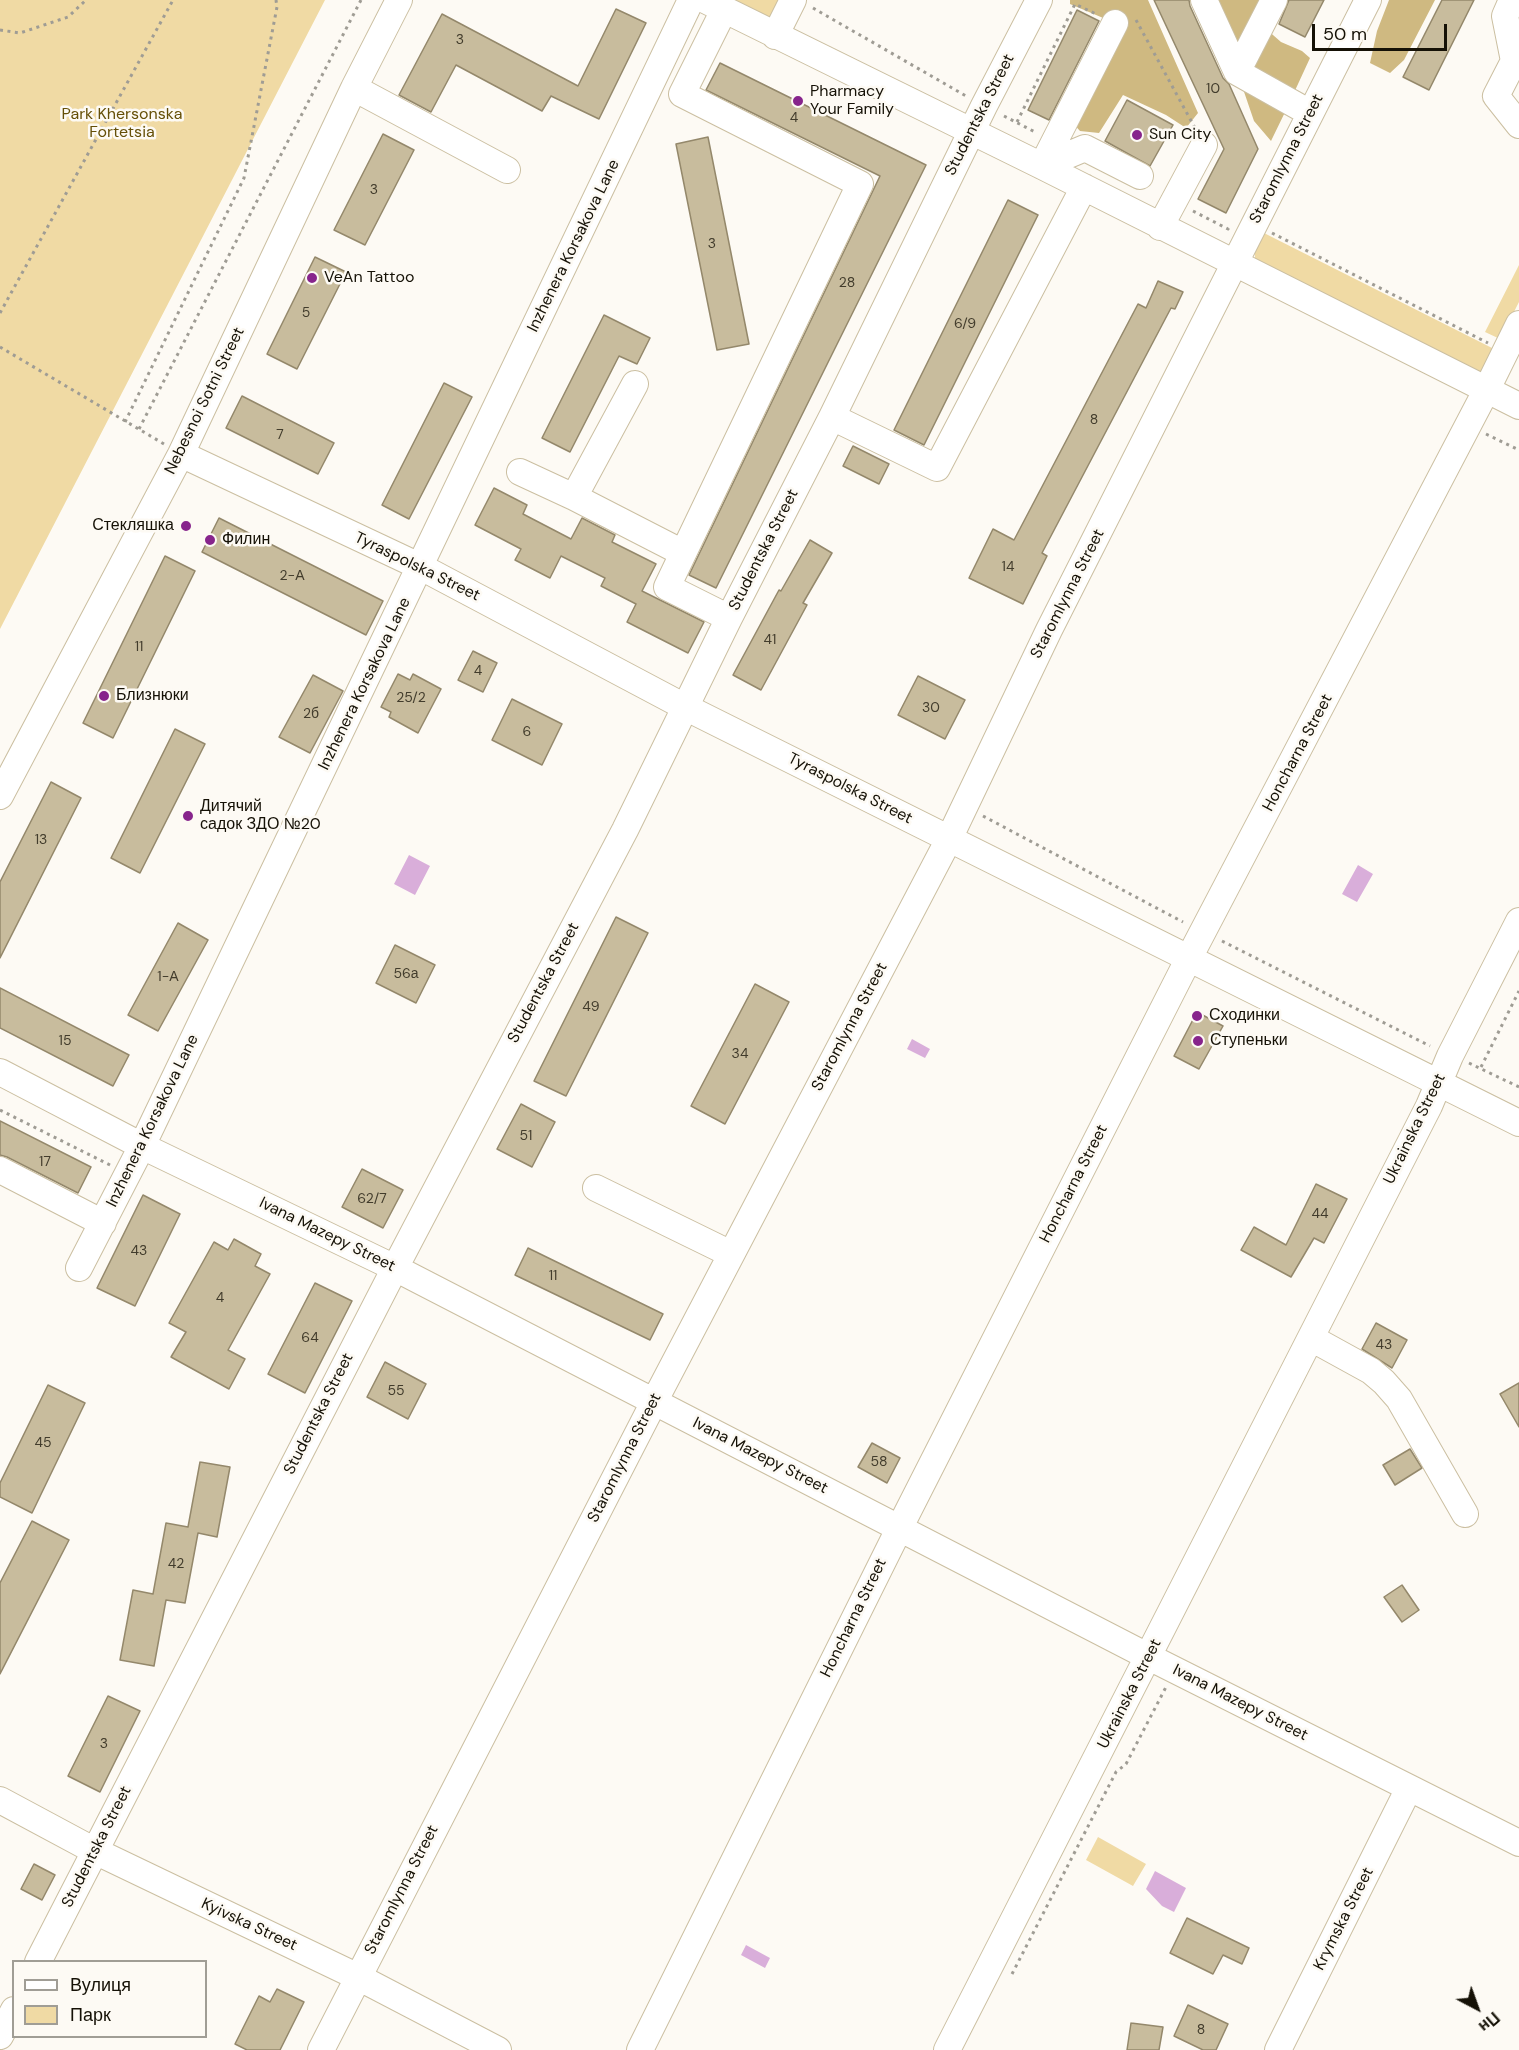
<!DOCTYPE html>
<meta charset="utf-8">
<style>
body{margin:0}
#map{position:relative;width:1519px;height:2050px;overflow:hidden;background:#fdfaf4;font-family:"DM Sans",sans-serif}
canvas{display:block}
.legend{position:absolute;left:12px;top:1960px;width:195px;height:78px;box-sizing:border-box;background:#fdfaf4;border:2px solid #a09d95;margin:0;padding:8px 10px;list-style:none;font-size:18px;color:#151106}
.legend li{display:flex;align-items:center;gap:12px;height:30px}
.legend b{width:30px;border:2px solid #a09d95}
.north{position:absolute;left:1447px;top:1978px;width:60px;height:60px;-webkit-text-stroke:4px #fdfaf4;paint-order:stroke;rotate:139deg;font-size:16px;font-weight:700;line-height:24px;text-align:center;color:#151106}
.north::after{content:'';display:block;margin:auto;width:21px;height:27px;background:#151106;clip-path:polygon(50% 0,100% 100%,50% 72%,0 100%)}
.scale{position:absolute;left:1312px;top:24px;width:135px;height:27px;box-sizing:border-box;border:3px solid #151106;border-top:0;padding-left:8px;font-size:18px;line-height:21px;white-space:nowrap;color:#151106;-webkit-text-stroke:4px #fdfaf4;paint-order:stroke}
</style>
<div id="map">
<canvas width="1519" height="2050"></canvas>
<ul class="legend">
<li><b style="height:8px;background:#fff"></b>Вулиця</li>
<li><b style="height:16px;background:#f0daa4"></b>Парк</li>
</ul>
<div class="north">Пн</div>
<div class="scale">50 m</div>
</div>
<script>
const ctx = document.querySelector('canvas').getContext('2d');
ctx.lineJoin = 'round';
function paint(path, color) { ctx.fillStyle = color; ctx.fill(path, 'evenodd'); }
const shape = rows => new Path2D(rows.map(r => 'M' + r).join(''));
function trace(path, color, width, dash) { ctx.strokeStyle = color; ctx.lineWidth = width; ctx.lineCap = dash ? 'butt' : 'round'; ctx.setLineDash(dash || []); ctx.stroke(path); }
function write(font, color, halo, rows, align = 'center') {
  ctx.font = font + ' "DM Sans",sans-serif'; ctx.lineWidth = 5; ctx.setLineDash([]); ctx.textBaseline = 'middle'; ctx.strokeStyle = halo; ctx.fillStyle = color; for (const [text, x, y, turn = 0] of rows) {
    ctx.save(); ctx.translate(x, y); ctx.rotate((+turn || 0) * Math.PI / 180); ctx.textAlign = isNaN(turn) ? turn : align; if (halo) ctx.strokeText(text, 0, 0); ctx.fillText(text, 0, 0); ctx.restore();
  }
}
paint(shape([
 [0,0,325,0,0,629],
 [727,0,788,0,775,25],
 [1262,232,1496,350,1481,375,1259,265,1255,259,1255,249],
 [1519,265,1519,302,1500,339,1485,332],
 [1098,1837,1146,1864,1133,1886,1086,1860]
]), '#f0daa4');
paint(shape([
 [1070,0,1148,0,1198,113,1186,128,1166,115,1123,95,1099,133,1080,131,1070,120,1115,23,1070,4],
 [1212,0,1267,0,1245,47,1228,41],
 [1389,0,1435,0,1404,60,1390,73,1370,63,1377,31],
 [1265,28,1281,42,1302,51,1310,58,1292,97,1248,71],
 [1241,83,1288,106,1271,141,1254,121]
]), '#cfb981');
paint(shape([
 [409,855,430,866,415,895,394,884],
 [1358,865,1373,874,1357,902,1342,894],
 [912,1039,930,1049,925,1058,907,1049],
 [1155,1871,1186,1888,1174,1912,1162,1906,1146,1889],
 [746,1945,770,1958,765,1968,741,1955]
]), '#d9aeda');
const building = shape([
 [1154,0,1189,0,1190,6,1223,78,1229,84,1258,149,1226,213,1198,199,1224,149,1154,0],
 [1289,0,1324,0,1305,37,1279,24,1289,0],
 [1442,0,1474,0,1429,90,1403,77,1442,0],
 [616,9,646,23,599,119,551,96,542,111,456,65,431,112,399,95,442,14,578,86,616,9],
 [1077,10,1099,21,1049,120,1028,110,1077,10],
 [720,63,926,165,716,588,689,575,880,176,706,90,720,63],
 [1127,100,1173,125,1150,166,1105,141,1127,100],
 [383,134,414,150,365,245,334,230,383,134],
 [708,137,749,344,717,350,676,144,708,137],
 [1008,200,1038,215,924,445,894,430,1008,200],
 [315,257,346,272,297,369,267,354,315,257],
 [1158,281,1183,292,1175,309,1171,308,1042,553,1047,556,1023,604,969,578,993,529,1014,540,1138,304,1146,308,1158,281],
 [604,315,650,338,637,364,619,356,570,452,542,438,604,315],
 [444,383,472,397,409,519,382,505,444,383],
 [242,396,334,443,318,474,226,428,242,396],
 [853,446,889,464,879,484,843,466,853,446],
 [494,488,527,505,523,514,571,539,582,518,615,535,612,542,656,564,642,591,704,622,688,653,627,622,636,604,601,586,605,578,561,556,550,578,515,560,521,549,475,525,494,488],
 [219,518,383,601,366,635,202,552,219,518],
 [810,540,832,553,803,603,807,605,761,690,733,675,779,590,781,591,810,540],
 [165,556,195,571,113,738,83,723,165,556],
 [473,651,497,663,483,692,458,680,473,651],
 [398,674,410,680,413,674,441,689,418,733,389,717,391,712,381,707,398,674],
 [313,675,343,691,310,753,279,737,313,675],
 [918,676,965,700,945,739,898,715,918,676],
 [512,699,562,724,542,765,492,740,512,699],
 [175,729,205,744,140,873,111,858,175,729],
 [51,782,81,798,0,958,0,882,51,782],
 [616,917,648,933,566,1096,534,1081,616,917],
 [178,923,208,940,158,1031,128,1015,178,923],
 [395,945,435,965,416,1003,376,983,395,945],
 [755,984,789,1002,725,1124,691,1106,755,984],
 [0,988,129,1055,113,1086,0,1028,0,988],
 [1197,1012,1223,1026,1199,1069,1174,1056,1197,1012],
 [521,1104,555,1122,532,1167,497,1149,521,1104],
 [0,1121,91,1167,78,1193,7,1157,0,1155,0,1121],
 [362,1169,403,1190,383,1228,342,1207,362,1169],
 [1316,1184,1347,1199,1324,1243,1314,1238,1291,1277,1241,1250,1254,1227,1286,1245,1316,1184],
 [143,1195,180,1214,135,1306,97,1288,143,1195],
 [234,1239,261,1254,255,1266,270,1274,228,1350,245,1359,229,1389,171,1357,186,1332,169,1323,214,1242,228,1250,234,1239],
 [528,1248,663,1314,650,1340,515,1275,528,1248],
 [315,1283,352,1301,305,1393,268,1374,315,1283],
 [1376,1323,1407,1340,1392,1368,1362,1349,1376,1323],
 [385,1362,426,1384,408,1419,367,1397,385,1362],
 [1519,1383,1519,1427,1500,1394,1519,1383],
 [48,1385,85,1403,32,1513,0,1497,0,1483,48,1385],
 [872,1443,900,1458,887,1483,858,1467,872,1443],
 [1410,1449,1422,1468,1395,1485,1383,1465,1410,1449],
 [200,1462,230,1467,217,1537,198,1533,185,1603,166,1600,154,1666,120,1660,133,1590,153,1594,166,1523,188,1527,200,1462],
 [32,1521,69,1540,0,1674,0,1583,32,1521],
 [1402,1585,1419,1610,1402,1622,1384,1597,1402,1585],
 [108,1696,140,1711,100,1792,68,1776,108,1696],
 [34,1864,55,1875,42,1900,21,1889,34,1864],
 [1187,1918,1249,1948,1242,1964,1223,1955,1213,1974,1170,1953,1187,1918],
 [277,1989,304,2002,280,2050,247,2050,235,2044,259,1996,270,2002,277,1989],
 [1188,2005,1228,2024,1216,2050,1203,2050,1174,2036,1188,2005],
 [1131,2023,1163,2027,1159,2050,1127,2050,1131,2023]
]);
paint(building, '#c8bc9d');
trace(building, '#94886b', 1.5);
const minor = shape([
 [705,0,1042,166,1519,406],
 [1204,0,1237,72,1310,113],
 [1512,0,1505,16,1514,61,1496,96,1519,125],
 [724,10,682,94,860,184,667,587,729,618],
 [775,36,793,0],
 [1237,72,1274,0],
 [354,88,507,170],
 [1042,166,1115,23],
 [1042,166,1085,148,1140,176],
 [1160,227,1204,145],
 [635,384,574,497,683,553],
 [832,417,937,468,1084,187],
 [181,454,421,567,685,707,1519,1123],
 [520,472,574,497],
 [0,796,181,454,354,88,399,0],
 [0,1072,142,1146,395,1268,1149,1657,1519,1843],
 [0,1170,103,1223],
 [596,1188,731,1254],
 [79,1268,142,1146,691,0],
 [1311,1338,1371,1371,1384,1382,1399,1399,1465,1514],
 [0,1800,95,1851,358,1977,498,2050],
 [38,1962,395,1268,625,830,729,618,832,417,984,106,1039,0],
 [0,2036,14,2010],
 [321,2050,654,1402,949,839,1049,630,1368,0],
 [640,2050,900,1527,1189,958,1487,389,1519,324],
 [947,2050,1429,1106,1450,1056,1519,921],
 [1278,2050,1409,1788]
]);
trace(minor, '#cbbfa1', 28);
trace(shape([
 [813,8,966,96],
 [1136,20,1195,128],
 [0,30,20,33,68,17,86,0],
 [1004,116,1035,132],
 [1017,122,1075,4,1096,14],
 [1193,211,1228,229,1229,227],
 [1272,233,1488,343],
 [0,313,173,0],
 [0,347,164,444],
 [125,422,244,178,277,7,276,0],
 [139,429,361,0],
 [1486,434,1519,450],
 [983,816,1183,922],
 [1222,941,1430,1046],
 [1469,1063,1519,1087],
 [1481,1067,1519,991],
 [0,1110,110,1165],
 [1012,1974,1116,1772,1126,1764,1166,1687]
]), '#9f9c94', 3, [3, 4.5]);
trace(minor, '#fff', 26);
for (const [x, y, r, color] of [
 [798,101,6,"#87248c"],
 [1137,135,6,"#87248c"],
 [312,278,6,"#87248c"],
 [186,526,6,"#87248c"],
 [210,540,6,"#87248c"],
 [104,696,6,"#87248c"],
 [188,816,6,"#87248c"],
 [1197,1016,6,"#87248c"],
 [1198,1041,6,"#87248c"]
]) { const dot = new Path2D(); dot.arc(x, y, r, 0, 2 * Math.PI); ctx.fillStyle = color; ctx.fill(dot); trace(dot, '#fdfaf4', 2); }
write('14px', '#423c2c', null, [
 ["3",460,40],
 ["10",1213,89],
 ["4",794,118],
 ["3",374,190],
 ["3",712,244],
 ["28",847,283],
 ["5",306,313],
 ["6/9",965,324],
 ["8",1094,420],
 ["7",280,435],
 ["14",1008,567],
 ["2-А",292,576],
 ["41",770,640],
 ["11",139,647],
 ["4",478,671],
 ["25/2",411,698],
 ["30",931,708],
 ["2б",311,714],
 ["6",527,732],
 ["13",41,840],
 ["56а",406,974],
 ["1-А",168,977],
 ["49",591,1007],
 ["15",65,1041],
 ["34",740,1054],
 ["51",526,1136],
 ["17",45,1162],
 ["62/7",372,1199],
 ["44",1320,1214],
 ["43",139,1251],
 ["11",553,1276],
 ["4",220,1298],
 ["64",310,1338],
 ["43",1384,1345],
 ["55",396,1391],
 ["45",43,1443],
 ["58",879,1462],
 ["42",176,1564],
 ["3",104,1744],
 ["8",1201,2030]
]);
write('16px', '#151106', '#fdfaf4', [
 ["Pharmacy",810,92],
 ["Your Family",810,110],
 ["Sun City",1149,135],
 ["VeAn Tattoo",324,278],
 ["Стекляшка",174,526,"right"],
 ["Филин",222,540],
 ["Близнюки",116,696],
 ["Дитячий",200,807],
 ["садок ЗДО №20",200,825],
 ["Сходинки",1209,1016],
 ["Ступеньки",1210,1041]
], 'left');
write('16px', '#654f07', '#fdfaf4', [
 ["Park Khersonska",122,115],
 ["Fortetsia",122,133]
]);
write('16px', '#151106', '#fdfaf4', [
 ["Studentska Street",980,115,-63],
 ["Staromlynna Street",1287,159,-63],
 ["Inzhenera Korsakova Lane",574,246,-64],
 ["Nebesnoi Sotni Street",205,401,-64],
 ["Studentska Street",764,550,-63],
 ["Tyraspolska Street",417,567,26],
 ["Staromlynna Street",1068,594,-63],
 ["Inzhenera Korsakova Lane",365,684,-64],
 ["Honcharna Street",1298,753,-62],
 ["Tyraspolska Street",850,789,27],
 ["Studentska Street",544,983,-62],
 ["Staromlynna Street",850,1027,-62],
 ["Inzhenera Korsakova Lane",153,1121,-64],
 ["Ukrainska Street",1415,1129,-64],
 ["Honcharna Street",1074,1184,-63],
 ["Ivana Mazepy Street",327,1235,26],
 ["Studentska Street",319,1414,-63],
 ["Ivana Mazepy Street",760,1456,27],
 ["Staromlynna Street",625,1458,-63],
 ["Honcharna Street",854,1618,-64],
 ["Ukrainska Street",1130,1694,-63],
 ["Ivana Mazepy Street",1240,1703,27],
 ["Studentska Street",97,1847,-63],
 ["Staromlynna Street",402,1890,-63],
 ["Krymska Street",1344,1919,-63],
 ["Kyivska Street",249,1925,25]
]);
</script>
